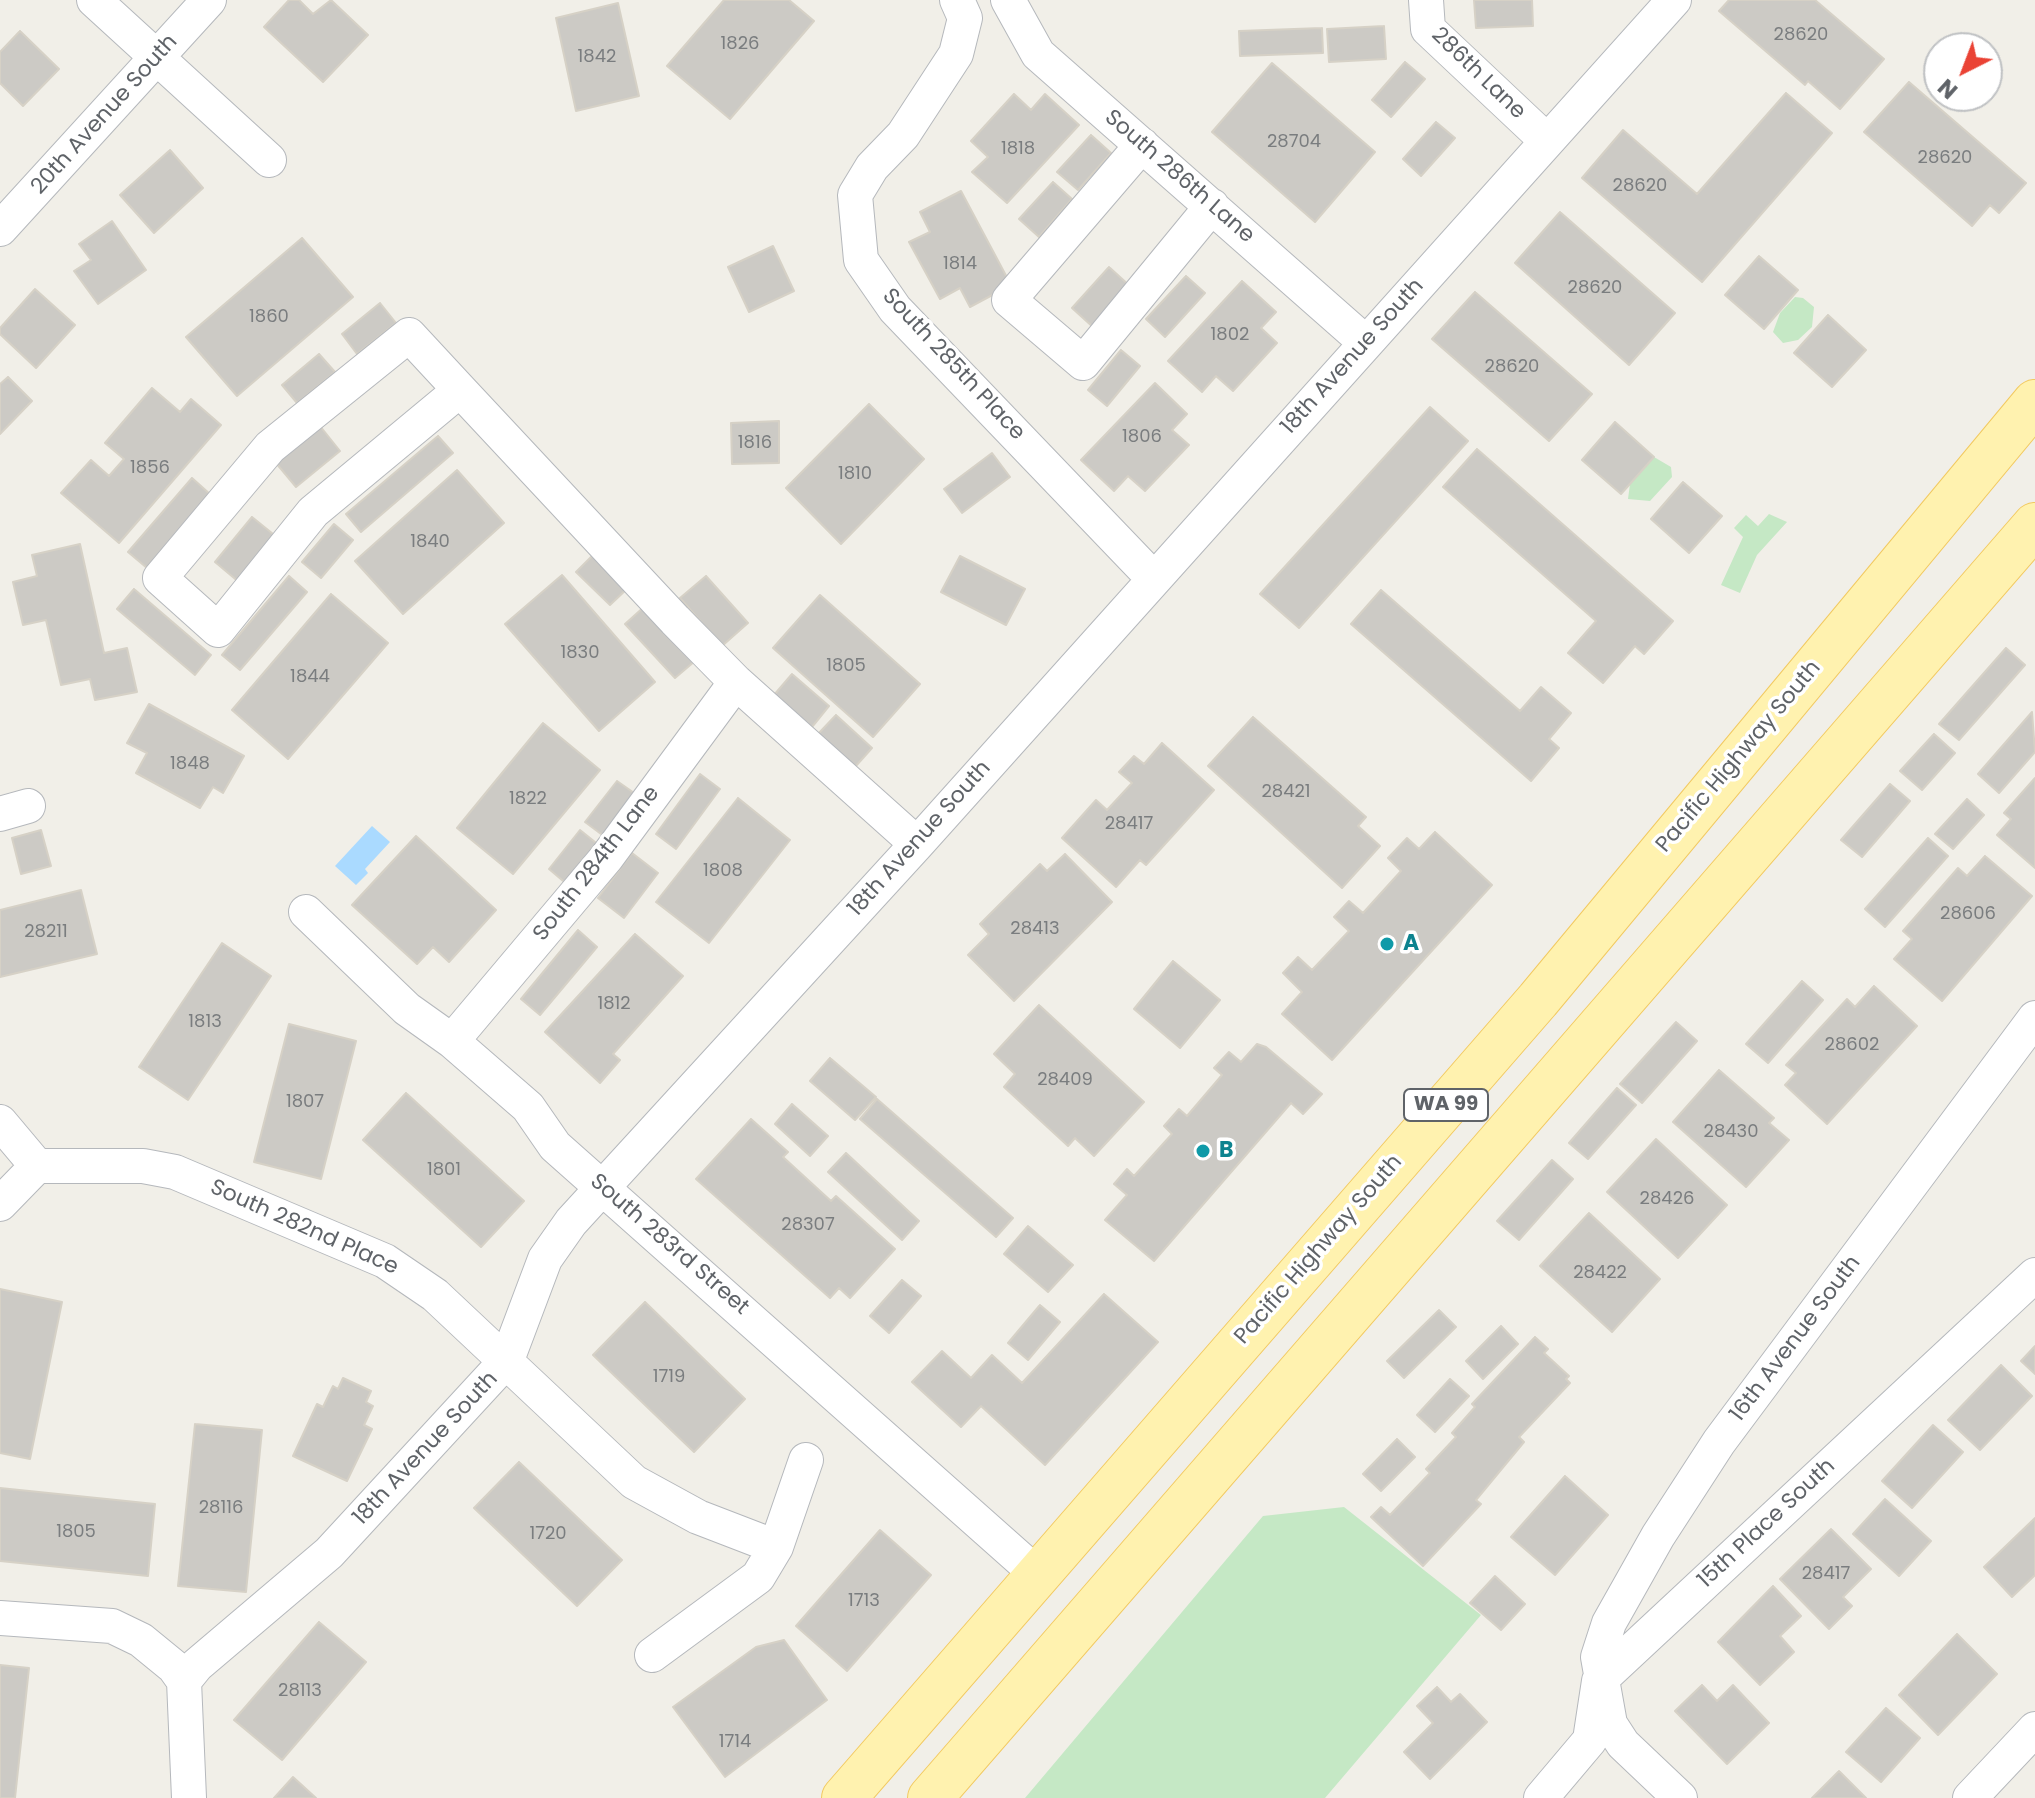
<!DOCTYPE html>
<style>
body{margin:0}
#map{position:relative;width:2035px;height:1798px;overflow:hidden;background:#f1efe8;font-family:Poppins,sans-serif}
canvas{display:block}
.north{position:absolute;left:1923px;top:32px;width:80px;height:80px;box-sizing:border-box;background:#fff;border:2px solid #bfc1c3;border-radius:50%;rotate:222deg;font-size:22px;font-weight:700;line-height:32px;text-align:center;color:#5f6368}
.north::after{content:'';display:block;margin:auto;width:28px;height:36px;background:#ea4335;clip-path:polygon(50% 0,100% 100%,50% 72%,0 100%)}
</style>
<div id="map">
<canvas width="2035" height="1798"></canvas>
<div class="north">N</div>
</div>
<script>
const ctx = document.querySelector('canvas').getContext('2d');
ctx.lineJoin = 'round';
function paint(path, color) { ctx.fillStyle = color; ctx.fill(path, 'evenodd'); }
const shape = rows => new Path2D(rows.map(r => 'M' + r).join(''));
function trace(path, color, width, dash) { ctx.strokeStyle = color; ctx.lineWidth = width; ctx.lineCap = dash ? 'butt' : 'round'; ctx.setLineDash(dash || []); ctx.stroke(path); }
function write(font, color, halo, rows, align = 'center') {
  ctx.font = font + ' Poppins,sans-serif'; ctx.lineWidth = 7; ctx.setLineDash([]); ctx.textBaseline = 'middle'; ctx.strokeStyle = halo; ctx.fillStyle = color; for (const [text, x, y, turn = 0] of rows) {
    ctx.save(); ctx.translate(x, y); ctx.rotate((+turn || 0) * Math.PI / 180); ctx.textAlign = isNaN(turn) ? turn : align; if (halo) ctx.strokeText(text, 0, 0); ctx.fillText(text, 0, 0); ctx.restore();
  }
}
paint(shape([
 [1795,297,1803,298,1814,307,1812,327,1798,340,1783,343,1773,332,1780,313],
 [1654,457,1671,467,1672,477,1650,501,1628,499,1630,484],
 [1769,514,1787,522,1757,555,1740,593,1721,585,1743,537,1734,528,1746,515,1758,526],
 [1344,1507,1481,1615,1325,1798,1025,1798,1263,1516]
]), '#c5e8c5');
paint(shape([
 [372,826,390,842,365,869,368,873,356,885,335,866]
]), '#aadaff');
const building = shape([
 [289,0,299,0,313,14,331,0,368,35,323,82,264,27,289,0],
 [724,0,789,0,814,21,730,119,667,66,724,0],
 [1474,0,1532,0,1533,26,1476,28,1474,0],
 [1729,0,1815,0,1884,59,1840,109,1808,81,1805,85,1719,11,1729,0],
 [618,3,639,96,576,111,556,18,618,3],
 [1384,26,1386,59,1329,62,1327,29,1384,26],
 [1322,28,1323,53,1240,56,1239,31,1322,28],
 [20,31,59,69,23,106,0,83,0,52,20,31],
 [1405,62,1425,79,1391,117,1372,100,1405,62],
 [1272,63,1375,152,1315,222,1212,132,1272,63],
 [1909,82,2026,183,1999,213,1990,205,1972,226,1864,132,1909,82],
 [1786,93,1832,133,1702,282,1582,178,1623,130,1697,194,1786,93],
 [1014,94,1031,110,1045,94,1079,125,1007,203,972,172,988,157,971,141,1014,94],
 [1436,122,1455,138,1421,176,1403,159,1436,122],
 [1091,135,1111,153,1078,190,1057,172,1091,135],
 [170,150,203,188,154,233,120,195,170,150],
 [1053,182,1072,199,1039,237,1019,219,1053,182],
 [961,191,1011,285,970,307,960,288,940,299,909,242,930,232,920,212,961,191],
 [1560,212,1675,313,1629,365,1515,263,1560,212],
 [112,221,146,270,98,304,74,271,91,260,79,244,112,221],
 [302,238,353,297,237,396,186,337,302,238],
 [773,246,794,291,749,312,728,267,773,246],
 [1759,256,1798,290,1764,329,1725,295,1759,256],
 [1109,267,1131,287,1094,328,1072,308,1109,267],
 [1186,276,1205,293,1165,337,1146,319,1186,276],
 [1242,281,1276,312,1261,328,1277,343,1233,391,1216,376,1202,392,1168,361,1242,281],
 [35,289,75,325,36,368,0,334,0,328,35,289],
 [1475,292,1592,394,1549,441,1432,339,1475,292],
 [380,303,396,323,357,354,342,334,380,303],
 [1828,315,1866,350,1832,387,1794,353,1828,315],
 [1121,350,1140,366,1107,406,1088,390,1121,350],
 [319,354,335,372,297,403,282,385,319,354],
 [8,377,32,401,0,434,0,384,8,377],
 [1155,383,1187,414,1172,430,1189,445,1145,491,1128,476,1114,491,1081,460,1155,383],
 [152,388,180,412,191,399,221,425,119,543,61,493,91,460,109,476,124,459,105,443,152,388],
 [869,404,924,459,841,544,786,488,869,404],
 [1430,407,1468,441,1299,628,1260,594,1430,407],
 [779,421,779,463,732,464,731,423,779,421],
 [1615,422,1654,457,1621,494,1582,460,1615,422],
 [320,426,340,451,296,487,276,463,320,426],
 [438,436,453,453,361,532,346,514,438,436],
 [1477,449,1673,621,1644,654,1635,646,1603,683,1568,653,1596,621,1443,487,1477,449],
 [992,453,1010,477,962,513,944,489,992,453],
 [457,470,504,523,403,614,355,561,457,470],
 [192,478,211,495,147,568,128,552,192,478],
 [1683,482,1722,516,1689,553,1651,519,1683,482],
 [252,517,278,538,240,583,215,562,252,517],
 [334,524,353,540,321,578,302,562,334,524],
 [80,544,104,653,127,648,137,692,95,700,90,679,61,685,46,620,23,625,13,582,37,576,32,555,80,544],
 [595,553,629,587,610,605,576,572,595,553],
 [960,556,1025,589,1006,625,941,592,960,556],
 [562,575,655,682,599,731,505,624,562,575],
 [289,576,307,592,240,670,222,655,289,576],
 [706,576,748,623,722,646,680,598,706,576],
 [134,589,211,655,195,675,117,609,134,589],
 [1381,590,1520,711,1541,687,1571,713,1549,739,1559,748,1531,781,1351,624,1381,590],
 [331,594,388,643,288,759,232,710,331,594],
 [820,595,920,684,873,737,773,648,820,595],
 [645,606,695,661,675,678,625,624,645,606],
 [2006,648,2025,665,1959,740,1939,724,2006,648],
 [792,674,829,706,812,727,774,695,792,674],
 [149,704,244,756,223,793,213,787,200,808,136,773,147,753,127,743,149,704],
 [2032,712,2035,752,1999,793,1978,774,2032,712],
 [836,715,872,748,855,767,818,734,836,715],
 [1253,717,1366,817,1358,826,1380,846,1342,888,1208,766,1253,717],
 [543,723,600,770,513,874,457,828,543,723],
 [1934,734,1955,753,1922,790,1900,771,1934,734],
 [1162,743,1214,790,1146,865,1140,860,1116,887,1062,838,1096,800,1107,810,1132,783,1119,772,1134,756,1144,764,1162,743],
 [700,774,720,789,676,849,656,834,700,774],
 [2035,778,2035,868,1997,835,2011,819,2004,813,2035,778],
 [617,781,637,795,605,837,585,822,617,781],
 [1890,784,1910,801,1862,857,1841,840,1890,784],
 [738,798,790,840,709,943,656,902,738,798],
 [1967,799,1984,815,1953,849,1935,834,1967,799],
 [41,830,51,866,21,874,12,838,41,830],
 [580,830,600,846,569,886,549,869,580,830],
 [1435,832,1492,885,1332,1060,1282,1014,1302,992,1283,973,1298,957,1312,970,1349,931,1334,917,1349,901,1363,913,1401,871,1388,858,1407,838,1419,849,1435,832],
 [416,836,496,910,449,962,433,947,417,964,352,905,416,836],
 [1928,838,1948,856,1885,927,1865,909,1928,838],
 [632,853,658,873,624,918,598,898,632,853],
 [1065,854,1112,902,1014,1001,968,955,989,934,980,924,1040,864,1047,871,1065,854],
 [1985,856,2032,896,1942,1001,1894,959,1912,939,1903,931,1958,868,1967,876,1985,856],
 [81,890,97,954,0,977,0,910,81,890],
 [578,930,597,947,540,1015,521,999,578,930],
 [635,934,683,976,613,1054,620,1060,600,1083,545,1032,635,934],
 [222,943,271,976,188,1100,139,1067,222,943],
 [1173,961,1220,1000,1180,1048,1134,1009,1173,961],
 [1802,981,1823,1000,1768,1063,1746,1044,1802,981],
 [1874,986,1917,1026,1827,1124,1785,1085,1796,1073,1786,1065,1847,999,1855,1007,1874,986],
 [1039,1005,1144,1102,1094,1156,1075,1138,1068,1146,1004,1087,1015,1074,994,1054,1039,1005],
 [1676,1022,1697,1041,1642,1103,1620,1084,1676,1022],
 [289,1024,356,1041,321,1179,254,1162,289,1024],
 [1257,1044,1266,1047,1322,1094,1303,1114,1291,1103,1154,1261,1105,1220,1127,1195,1114,1184,1127,1169,1134,1176,1172,1134,1164,1126,1179,1109,1187,1116,1222,1075,1214,1068,1229,1052,1241,1062,1257,1044],
 [830,1058,876,1097,855,1120,810,1081,830,1058],
 [1719,1070,1774,1118,1769,1123,1789,1140,1746,1187,1673,1122,1719,1070],
 [1617,1088,1636,1105,1588,1159,1569,1143,1617,1088],
 [406,1093,524,1201,481,1247,363,1140,406,1093],
 [877,1099,1013,1218,996,1237,860,1119,877,1099],
 [792,1104,828,1136,810,1156,775,1124,792,1104],
 [751,1119,788,1152,783,1157,831,1201,836,1196,895,1249,850,1298,839,1288,830,1298,696,1179,751,1119],
 [1656,1139,1727,1205,1678,1258,1607,1192,1656,1139],
 [846,1153,919,1221,902,1240,828,1172,846,1153],
 [1552,1160,1573,1179,1519,1240,1497,1221,1552,1160],
 [1589,1213,1660,1279,1612,1332,1540,1266,1589,1213],
 [1028,1226,1073,1265,1048,1292,1004,1254,1028,1226],
 [902,1280,921,1296,889,1333,870,1316,902,1280],
 [0,1289,62,1302,30,1459,0,1453,0,1289],
 [1104,1294,1158,1342,1045,1465,981,1406,961,1427,912,1382,942,1351,971,1378,992,1355,1022,1383,1104,1294],
 [645,1302,745,1399,694,1452,593,1355,645,1302],
 [1040,1305,1060,1322,1028,1360,1008,1343,1040,1305],
 [1439,1310,1456,1327,1404,1378,1387,1361,1439,1310],
 [1501,1326,1518,1344,1483,1379,1466,1361,1501,1326],
 [1535,1337,1548,1349,1544,1353,1569,1376,1566,1379,1570,1383,1519,1437,1524,1442,1476,1500,1481,1504,1423,1566,1371,1517,1381,1507,1390,1515,1430,1473,1426,1469,1456,1437,1452,1433,1475,1407,1472,1404,1535,1337],
 [2035,1346,2035,1374,2021,1361,2035,1346],
 [2001,1365,2032,1396,1980,1450,1948,1420,2001,1365],
 [343,1378,371,1391,366,1402,373,1406,364,1425,372,1429,347,1481,293,1456,317,1404,323,1407,333,1386,338,1389,343,1378],
 [1450,1379,1469,1396,1435,1432,1417,1415,1450,1379],
 [195,1424,262,1430,246,1592,178,1586,195,1424],
 [1933,1425,1963,1452,1912,1508,1882,1481,1933,1425],
 [1397,1439,1415,1457,1381,1491,1363,1474,1397,1439],
 [519,1462,622,1560,577,1606,474,1508,519,1462],
 [1565,1476,1608,1515,1555,1575,1511,1537,1565,1476],
 [0,1488,155,1504,148,1576,0,1561,0,1488],
 [1885,1499,1931,1541,1899,1576,1853,1534,1885,1499],
 [2035,1518,2035,1575,2012,1597,1984,1567,2035,1518],
 [1831,1529,1871,1569,1843,1597,1852,1606,1829,1629,1780,1579,1831,1529],
 [880,1530,931,1575,847,1671,796,1626,880,1530],
 [1495,1576,1525,1604,1501,1630,1470,1603,1495,1576],
 [1773,1586,1801,1616,1780,1636,1794,1652,1760,1685,1718,1642,1773,1586],
 [319,1622,366,1662,282,1760,234,1720,319,1622],
 [1957,1634,1997,1674,1938,1735,1899,1695,1957,1634],
 [784,1640,827,1700,725,1777,673,1707,756,1647,784,1640],
 [0,1665,29,1668,15,1798,0,1798,0,1665],
 [1702,1685,1717,1701,1733,1685,1769,1723,1727,1764,1675,1711,1702,1685],
 [1437,1687,1451,1702,1460,1694,1487,1722,1430,1779,1404,1752,1433,1723,1417,1706,1437,1687],
 [1886,1708,1920,1738,1881,1782,1846,1752,1886,1708],
 [1839,1771,1866,1798,1812,1798,1839,1771],
 [293,1777,316,1798,274,1798,293,1777]
]);
paint(building, '#cccac5');
trace(building, '#d6d1c6', 2);
const minor = shape([
 [94,0,269,160],
 [957,0,965,18,956,54,903,135,872,167,855,195,861,260,895,309,1153,578],
 [1008,0,1038,54,1365,342],
 [1426,0,1428,29,1547,141],
 [1142,145,1009,300,1083,363,1212,206],
 [0,229,209,0],
 [460,390,313,512,218,630,160,578,270,447,409,335,460,390,675,620,736,682,917,844],
 [0,814,28,806],
 [306,912,407,1009,452,1041,528,1107,555,1146,1037,1574],
 [452,1041,607,857,736,682],
 [0,1122,37,1166,143,1166,175,1172,385,1261,435,1295,634,1482,698,1517,776,1547],
 [0,1204,37,1166],
 [0,1618,112,1626,141,1640,174,1667,184,1681,189,1798],
 [652,1655,758,1577,776,1547,806,1460],
 [184,1681,197,1665,329,1553,507,1360,545,1259,571,1222,917,844,1674,0],
 [1541,1798,1590,1740,1599,1681,2035,1275],
 [1680,1798,1623,1744,1610,1724,1598,1657,1609,1623,1658,1536,1719,1442,2035,1018],
 [1970,1798,2035,1729]
]);
const major = shape([
 [844,1798,1538,1000,2035,402],
 [930,1798,2035,525]
]);
trace(minor, '#b5b8bc', 36);
trace(major, '#f2c960', 46);
trace(minor, '#fff', 34);
trace(major, '#fff2af', 44);
for (const [x, y, r, color] of [
 [1387,944,8,"#0f9aa8"],
 [1203,1151,8,"#0f9aa8"]
]) { const dot = new Path2D(); dot.arc(x, y, r, 0, 2 * Math.PI); ctx.fillStyle = color; ctx.fill(dot); trace(dot, '#fff', 3); }
write('18px', '#7a7d7f', null, [
 ["28620",1801,35],
 ["1826",740,44],
 ["1842",597,57],
 ["28704",1294,142],
 ["1818",1018,149],
 ["28620",1945,158],
 ["28620",1640,186],
 ["1814",960,264],
 ["28620",1595,288],
 ["1860",269,317],
 ["1802",1230,335],
 ["28620",1512,367],
 ["1806",1142,437],
 ["1816",755,443],
 ["1856",150,468],
 ["1810",855,474],
 ["1840",430,542],
 ["1830",580,653],
 ["1805",846,666],
 ["1844",310,677],
 ["1848",190,764],
 ["28421",1286,792],
 ["1822",528,799],
 ["28417",1129,824],
 ["1808",723,871],
 ["28606",1968,914],
 ["28413",1035,929],
 ["28211",46,932],
 ["1812",614,1004],
 ["1813",205,1022],
 ["28602",1852,1045],
 ["28409",1065,1080],
 ["1807",305,1102],
 ["28430",1731,1132],
 ["1801",444,1170],
 ["28426",1667,1199],
 ["28307",808,1225],
 ["28422",1600,1273],
 ["1719",669,1377],
 ["28116",221,1508],
 ["1805",76,1532],
 ["1720",548,1534],
 ["28417",1826,1574],
 ["1713",864,1601],
 ["28113",300,1691],
 ["1714",735,1742]
]);
for (const [x, y, w] of [
 [1446,1105,84]
]) { const box = new Path2D(); box.roundRect(x - w / 2, y - 16, w, 32, 6); ctx.fillStyle = '#fff'; ctx.fill(box); trace(box, '#5f6368', 2); }
write('bold 20px', '#5f6368', null, [
 ["WA 99",1446,1105]
]);
write('22px', '#5f6368', '#fff', [
 ["286th Lane",1478,74,44],
 ["20th Avenue South",105,115,-48],
 ["South 286th Lane",1179,177,41],
 ["18th Avenue South",1353,357,-48],
 ["South 285th Place",953,365,47],
 ["Pacific Highway South",1739,757,-50],
 ["18th Avenue South",920,839,-48],
 ["South 284th Lane",597,864,-52],
 ["South 282nd Place",304,1228,24],
 ["South 283rd Street",669,1245,41],
 ["Pacific Highway South",1319,1250,-49],
 ["16th Avenue South",1796,1339,-53],
 ["18th Avenue South",426,1449,-47],
 ["15th Place South",1767,1524,-43]
]);
write('bold 22px', '#0d838f', '#fff', [
 ["A",1403,944],
 ["B",1219,1151]
], 'left');
</script>
